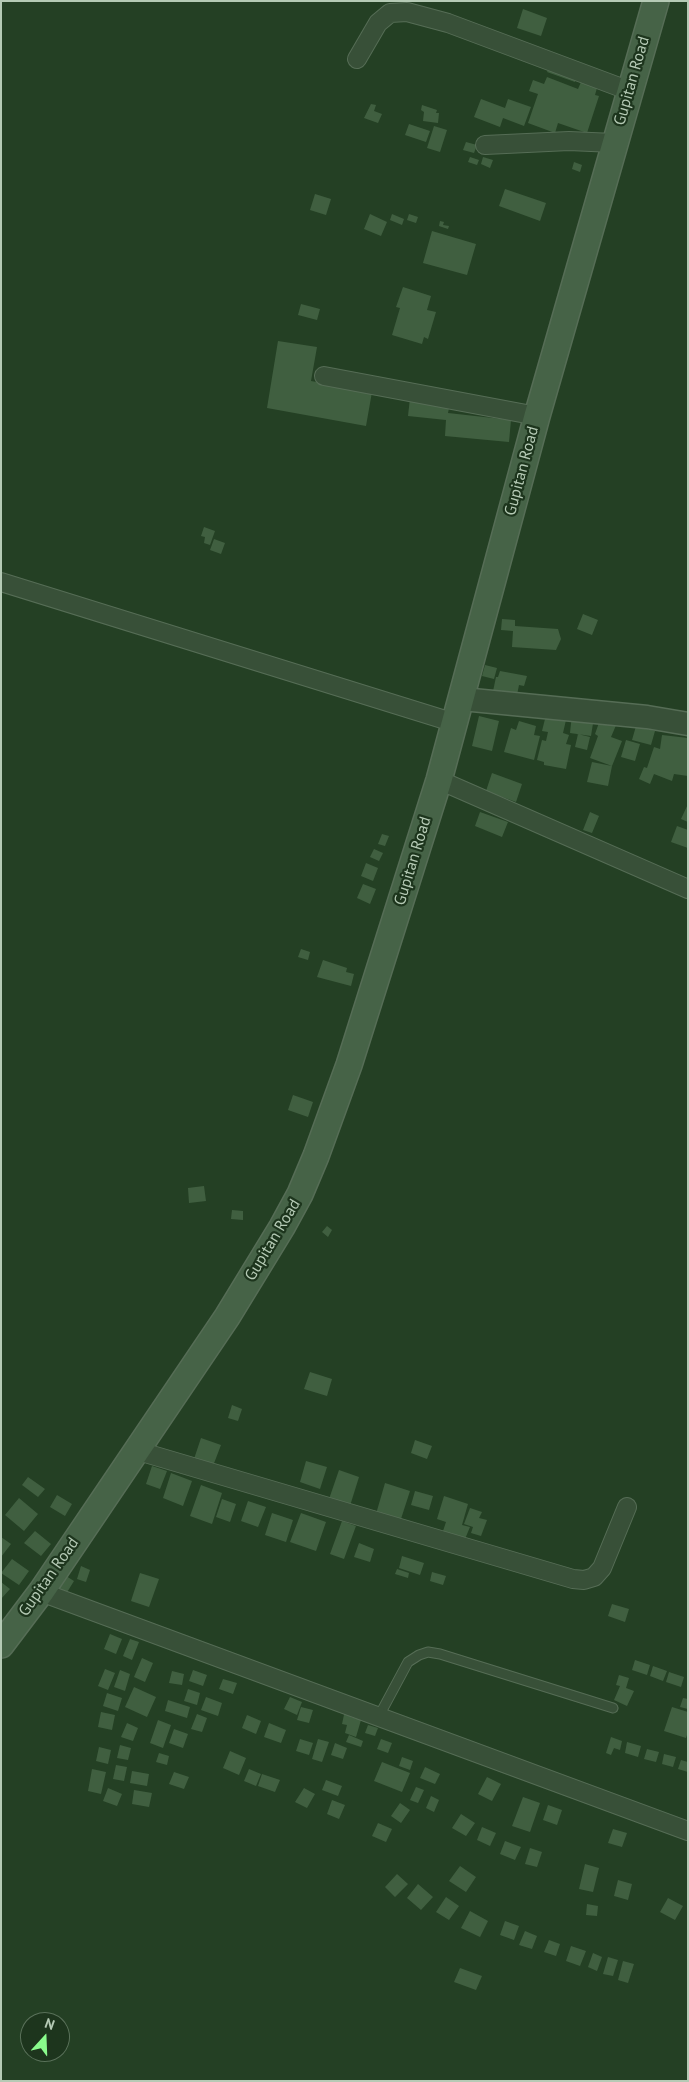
<!DOCTYPE html>
<style>
body{margin:0}
#map{position:relative;width:689px;height:2082px;overflow:hidden;background:#244024;font-family:"PT Sans",sans-serif}
canvas{display:block}
.frame{position:absolute;inset:0;border:2px solid #b5cab5;pointer-events:none}
.north{position:absolute;left:20px;top:2012px;width:50px;height:50px;box-sizing:border-box;background:#1d351d;border:1px solid #5a715a;border-radius:50%;rotate:20deg;font-size:14px;font-weight:700;line-height:20px;text-align:center;color:#b5cab5}
.north::after{content:'';display:block;margin:auto;width:18px;height:22px;background:#89fb8c;clip-path:polygon(50% 0,100% 100%,50% 72%,0 100%)}
</style>
<div id="map">
<canvas width="689" height="2082"></canvas>
<div class="frame"></div>
<div class="north">N</div>
</div>
<script>
const ctx = document.querySelector('canvas').getContext('2d');
ctx.lineJoin = 'round';
function paint(path, color) { ctx.fillStyle = color; ctx.fill(path, 'evenodd'); }
const shape = rows => new Path2D(rows.map(r => 'M' + r).join(''));
function trace(path, color, width, dash) { ctx.strokeStyle = color; ctx.lineWidth = width; ctx.lineCap = dash ? 'butt' : 'round'; ctx.setLineDash(dash || []); ctx.stroke(path); }
function write(font, color, halo, rows, align = 'center') {
  ctx.font = font + ' "PT Sans",sans-serif'; ctx.lineWidth = 4.5; ctx.setLineDash([]); ctx.textBaseline = 'middle'; ctx.strokeStyle = halo; ctx.fillStyle = color; for (const [text, x, y, turn = 0] of rows) {
    ctx.save(); ctx.translate(x, y); ctx.rotate((+turn || 0) * Math.PI / 180); ctx.textAlign = isNaN(turn) ? turn : align; if (halo) ctx.strokeText(text, 0, 0); ctx.fillText(text, 0, 0); ctx.restore();
  }
}
paint(shape([
 [523,9,547,18,541,36,517,28],
 [550,66,577,76,575,82,547,72],
 [547,77,578,89,581,82,597,88,595,95,599,96,587,133,558,123,555,133,528,123,538,94,529,91,533,80,544,84],
 [481,99,505,108,508,99,531,107,524,126,503,118,500,127,474,117],
 [371,104,376,105,374,111,382,114,378,123,364,118],
 [422,105,437,110,436,113,439,113,438,123,423,121,424,112,421,110],
 [409,124,430,131,426,142,405,135],
 [434,126,447,130,440,152,427,148],
 [466,142,477,145,474,153,463,150],
 [470,157,479,160,477,165,468,162],
 [483,157,493,160,490,168,481,164],
 [574,162,582,165,580,172,572,169],
 [505,189,546,203,540,221,499,206],
 [315,194,331,199,326,215,310,210],
 [370,214,387,222,381,236,364,229],
 [392,214,404,219,402,225,390,220],
 [409,214,418,217,416,223,407,220],
 [440,221,444,222,443,225,449,226,448,229,439,226],
 [432,231,476,244,467,275,423,263],
 [403,287,431,296,427,310,436,312,428,339,424,337,422,344,392,335,400,308,396,307],
 [301,304,320,309,317,320,298,315],
 [278,341,317,347,311,381,372,392,366,426,267,408],
 [410,398,450,403,448,413,511,420,509,442,445,436,446,420,408,416],
 [204,527,215,531,210,545,204,543,205,537,201,536],
 [214,539,225,543,221,554,210,550],
 [583,614,598,620,592,635,577,629],
 [502,619,515,620,515,626,558,629,561,639,556,650,512,647,513,631,501,630],
 [485,665,497,668,494,679,482,676],
 [500,671,527,676,524,686,519,685,516,700,492,696,496,677,498,677],
 [572,714,594,717,591,736,570,733],
 [546,715,566,720,563,733,569,735,566,744,571,745,566,769,544,765,544,762,537,760,542,740,546,741,548,732,542,731],
 [479,716,499,721,492,751,472,746],
 [601,717,617,723,611,737,622,741,612,766,608,786,587,782,592,762,612,766,590,758,598,736,595,734],
 [519,721,536,726,534,735,540,736,534,760,504,752,511,728,516,730],
 [636,726,655,731,651,745,632,740],
 [578,734,590,737,587,750,575,747],
 [662,735,688,738,688,776,674,774,672,781,654,774,650,784,639,779,644,767,647,768,654,747,660,749],
 [626,740,640,744,635,761,621,757],
 [492,773,522,784,516,802,486,791],
 [688,804,688,822,681,819],
 [480,812,508,822,502,837,475,826],
 [590,812,599,816,592,833,583,830],
 [677,826,688,830,688,848,671,842],
 [382,834,389,836,385,846,378,844],
 [374,849,383,853,379,861,370,857],
 [366,863,378,868,373,881,361,876],
 [363,884,376,889,370,904,357,898],
 [301,949,310,952,308,960,298,957],
 [323,960,347,968,346,972,354,974,351,986,317,977],
 [293,1095,313,1102,308,1117,288,1110],
 [204,1186,206,1201,189,1203,188,1188],
 [232,1210,243,1211,243,1220,231,1219],
 [327,1226,332,1230,328,1237,322,1232],
 [310,1372,332,1379,327,1396,304,1389],
 [232,1405,242,1409,238,1421,228,1418],
 [201,1438,221,1445,213,1466,194,1459],
 [415,1440,432,1446,427,1459,411,1453],
 [306,1461,327,1467,320,1489,300,1482],
 [152,1466,167,1471,160,1489,146,1484],
 [339,1470,359,1477,349,1509,328,1502],
 [171,1473,192,1481,183,1506,163,1498],
 [28,1477,45,1489,38,1497,22,1485],
 [385,1483,410,1491,400,1522,376,1514],
 [201,1485,222,1493,212,1524,190,1516],
 [415,1491,433,1496,429,1510,411,1505],
 [57,1495,72,1504,65,1516,50,1507],
 [444,1496,468,1504,462,1525,470,1527,465,1539,443,1531,446,1522,437,1519],
 [19,1498,38,1514,24,1531,5,1515],
 [222,1499,236,1504,230,1522,216,1517],
 [248,1501,266,1507,258,1527,241,1521],
 [470,1508,482,1512,479,1518,487,1520,481,1536,471,1533,473,1527,464,1524],
 [272,1513,293,1520,286,1542,265,1535],
 [301,1513,326,1522,316,1551,290,1542],
 [342,1521,356,1526,344,1559,330,1554],
 [35,1531,51,1544,41,1556,24,1543],
 [1,1537,11,1544,1,1557],
 [359,1543,374,1549,370,1562,354,1557],
 [402,1556,424,1563,420,1575,399,1568],
 [12,1559,29,1571,19,1585,1,1573],
 [81,1566,90,1570,86,1582,77,1579],
 [397,1569,409,1573,408,1578,395,1574],
 [432,1572,446,1576,443,1585,430,1581],
 [140,1573,159,1579,149,1607,131,1601],
 [66,1576,74,1581,66,1594,58,1589],
 [1,1582,10,1589,1,1599],
 [612,1604,629,1609,625,1622,608,1616],
 [110,1634,122,1639,116,1654,104,1649],
 [130,1639,139,1642,132,1660,123,1656],
 [142,1658,153,1663,145,1682,134,1677],
 [635,1660,650,1665,647,1675,632,1670],
 [653,1666,667,1671,663,1681,650,1676],
 [105,1669,115,1673,108,1690,98,1686],
 [120,1670,130,1674,125,1691,114,1687],
 [193,1670,207,1675,203,1686,189,1681],
 [172,1671,184,1674,182,1685,169,1683],
 [669,1672,684,1677,681,1687,666,1682],
 [619,1675,629,1678,626,1688,634,1691,627,1706,614,1700,620,1686,616,1685],
 [223,1679,237,1683,233,1694,219,1689],
 [134,1687,156,1697,147,1717,125,1707],
 [188,1689,200,1693,197,1705,184,1701],
 [107,1693,122,1698,118,1711,103,1706],
 [206,1697,222,1703,218,1716,201,1710],
 [290,1697,302,1702,297,1715,284,1709],
 [683,1698,688,1699,688,1709,680,1707],
 [168,1700,190,1707,187,1718,165,1711],
 [301,1707,313,1710,309,1723,297,1720],
 [672,1707,688,1712,688,1732,686,1738,664,1731],
 [345,1710,352,1712,351,1717,361,1720,356,1737,345,1733,347,1725,342,1724],
 [101,1712,115,1715,112,1730,98,1727],
 [197,1714,207,1718,202,1732,191,1729],
 [247,1715,261,1721,256,1734,242,1728],
 [158,1720,171,1725,163,1748,150,1743],
 [127,1723,138,1728,133,1741,121,1737],
 [269,1723,286,1730,281,1743,264,1737],
 [368,1725,378,1728,375,1736,365,1733],
 [174,1729,188,1734,183,1748,169,1743],
 [349,1735,363,1741,361,1747,346,1742],
 [611,1737,622,1741,620,1750,614,1748,611,1755,606,1753],
 [300,1739,313,1743,309,1755,296,1751],
 [318,1739,329,1742,322,1762,312,1759],
 [381,1739,392,1743,388,1753,377,1749],
 [627,1742,641,1746,638,1757,625,1753],
 [335,1743,347,1748,343,1759,331,1755],
 [120,1745,131,1748,128,1760,117,1758],
 [99,1747,111,1750,108,1764,96,1761],
 [647,1749,659,1752,656,1762,644,1759],
 [230,1751,246,1758,239,1775,223,1768],
 [159,1753,169,1756,167,1765,156,1762],
 [664,1754,676,1757,673,1767,662,1764],
 [402,1757,413,1761,410,1770,399,1766],
 [681,1760,688,1762,688,1772,678,1769],
 [382,1762,410,1773,402,1792,374,1781],
 [116,1765,127,1767,124,1781,113,1779],
 [425,1767,440,1774,435,1784,420,1778],
 [92,1769,106,1772,101,1794,88,1791],
 [249,1769,261,1774,256,1786,244,1781],
 [132,1771,149,1774,147,1786,130,1783],
 [174,1772,189,1777,184,1789,169,1784],
 [262,1774,280,1780,275,1792,258,1786],
 [487,1777,501,1784,492,1801,478,1794],
 [326,1780,342,1786,338,1796,322,1790],
 [416,1787,424,1790,418,1803,410,1800],
 [108,1788,122,1794,117,1806,103,1801],
 [304,1788,315,1794,307,1808,295,1802],
 [134,1790,152,1793,149,1807,132,1804],
 [431,1796,439,1800,434,1812,426,1808],
 [523,1797,540,1803,530,1832,512,1826],
 [332,1800,345,1805,339,1819,327,1814],
 [400,1803,410,1810,401,1823,391,1816],
 [548,1805,562,1810,557,1825,543,1820],
 [461,1814,475,1823,466,1836,452,1828],
 [378,1823,392,1829,386,1842,372,1836],
 [482,1827,496,1833,490,1846,477,1840],
 [613,1829,627,1833,622,1847,608,1843],
 [505,1841,521,1847,515,1860,500,1854],
 [530,1848,542,1852,537,1867,525,1864],
 [585,1864,599,1868,593,1892,579,1889],
 [460,1866,476,1877,466,1892,449,1881],
 [397,1874,408,1884,395,1897,385,1887],
 [618,1880,632,1884,628,1900,614,1896],
 [418,1884,433,1897,421,1910,407,1898],
 [446,1897,459,1906,449,1920,436,1912],
 [668,1898,683,1906,675,1920,660,1912],
 [587,1904,598,1906,597,1916,586,1915],
 [470,1911,488,1921,480,1937,461,1928],
 [505,1921,519,1926,514,1940,500,1935],
 [525,1931,537,1936,532,1949,519,1945],
 [549,1940,560,1944,556,1956,544,1952],
 [571,1946,586,1951,580,1966,566,1961],
 [593,1953,602,1957,597,1971,588,1967],
 [608,1957,618,1960,613,1976,603,1974],
 [623,1961,634,1964,628,1983,618,1980],
 [460,1968,482,1976,476,1990,454,1982]
]), '#405f40');
const service = shape([
 [379,1716,408,1662,419,1655,428,1652,440,1654,613,1708]
]);
const minor = shape([
 [357,59,378,23,390,13,407,12,448,23,630,91],
 [485,145,569,141,614,143],
 [324,376,537,416],
 [1,582,455,723],
 [439,780,688,889],
 [135,1450,573,1579,584,1580,594,1577,602,1568,627,1507],
 [41,1592,688,1831]
]);
const tertiary = shape([
 [462,699,647,717,688,724]
]);
const secondary = shape([
 [1,1645,41,1592,227,1317,282,1227,300,1194,316,1156,349,1065,439,780,537,416,656,1]
]);
trace(service, '#566d56', 11);
trace(minor, '#566d56', 20);
trace(tertiary, '#566d56', 25);
trace(secondary, '#566d56', 28);
trace(service, '#385038', 9);
trace(minor, '#385038', 18);
trace(tertiary, '#385038', 22);
trace(secondary, '#466347', 25);
write('16px', '#b5cab5', '#1d351d', [
 ["Gupitan Road",632,81,-74],
 ["Gupitan Road",522,471,-75],
 ["Gupitan Road",413,861,-73],
 ["Gupitan Road",273,1240,-59],
 ["Gupitan Road",49,1577,-55]
]);
</script>
